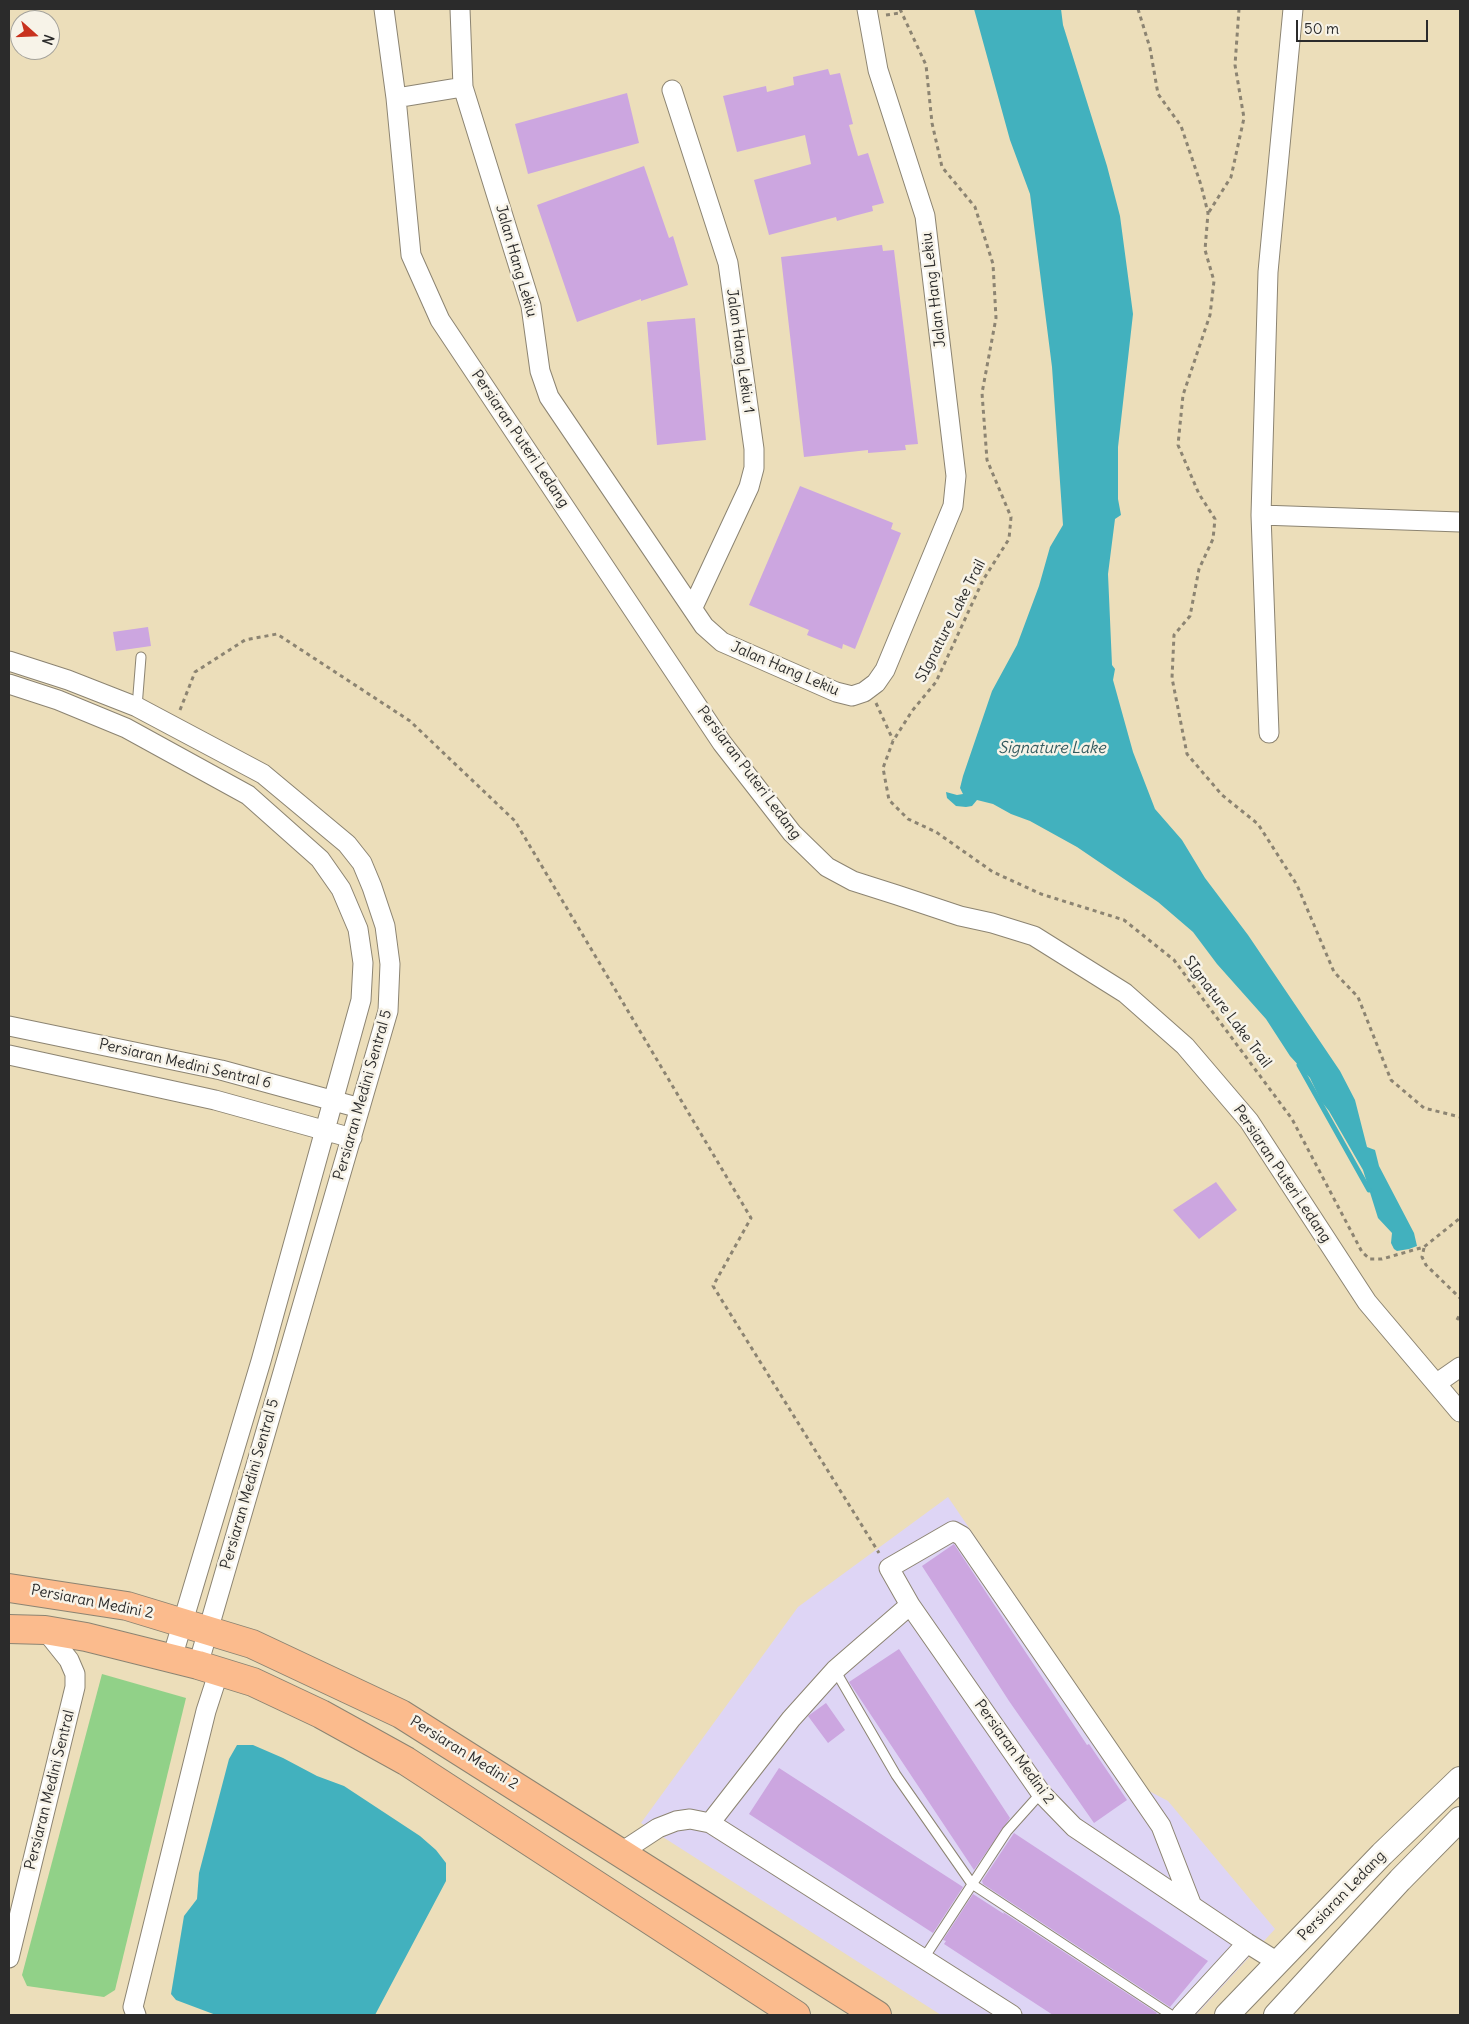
<!DOCTYPE html>
<style>
body{margin:0}
#map{position:relative;width:1469px;height:2024px;overflow:hidden;background:#ecdeba;font-family:Delius,sans-serif}
canvas{display:block}
.frame{position:absolute;inset:0;border:10px solid #2b2b2b;pointer-events:none}
.north{position:absolute;left:10px;top:10px;width:50px;height:50px;box-sizing:border-box;background:#f7f3e8;border:1px solid #a5a39c;border-radius:50%;rotate:110deg;font-size:14px;font-weight:700;line-height:20px;text-align:center;color:#2b2b2b}
.north::after{content:'';display:block;margin:auto;width:18px;height:22px;background:#c8321e;clip-path:polygon(50% 0,100% 100%,50% 72%,0 100%)}
.scale{position:absolute;left:1296px;top:20px;width:132px;height:22px;box-sizing:border-box;border:2px solid #2b2b2b;border-top:0;padding-left:6px;font-size:15px;line-height:18px;white-space:nowrap;color:#2b2b2b;-webkit-text-stroke:4px #f7f3e8;paint-order:stroke}
</style>
<div id="map">
<canvas width="1469" height="2024"></canvas>
<div class="frame"></div>
<div class="north">N</div>
<div class="scale">50 m</div>
</div>
<script>
const ctx = document.querySelector('canvas').getContext('2d');
ctx.lineJoin = 'round';
function paint(path, color) { ctx.fillStyle = color; ctx.fill(path, 'evenodd'); }
const shape = rows => new Path2D(rows.map(r => 'M' + r).join(''));
function trace(path, color, width, dash) { ctx.strokeStyle = color; ctx.lineWidth = width; ctx.lineCap = dash ? 'butt' : 'round'; ctx.setLineDash(dash || []); ctx.stroke(path); }
function write(font, color, halo, rows, align = 'center') {
  ctx.font = font + ' Delius,sans-serif'; ctx.lineWidth = 5; ctx.setLineDash([]); ctx.textBaseline = 'middle'; ctx.strokeStyle = halo; ctx.fillStyle = color; for (const [text, x, y, turn = 0] of rows) {
    ctx.save(); ctx.translate(x, y); ctx.rotate((+turn || 0) * Math.PI / 180); ctx.textAlign = isNaN(turn) ? turn : align; if (halo) ctx.strokeText(text, 0, 0); ctx.fillText(text, 0, 0); ctx.restore();
  }
}
paint(shape([
 [948,1497,1149,1791,1168,1801,1275,1929,1196,2015,941,2015,641,1823,798,1607]
]), '#ded5f5');
paint(shape([
 [102,1674,186,1698,115,1990,104,1997,27,1986,22,1975]
]), '#91d188');
paint(shape([
 [974,9,1061,9,1063,25,1107,166,1120,216,1133,314,1118,447,1118,499,1121,515,1115,519,1108,574,1112,665,1115,669,1113,680,1133,752,1155,809,1182,840,1205,878,1248,935,1340,1071,1355,1100,1367,1147,1375,1150,1379,1166,1414,1233,1417,1246,1409,1249,1397,1251,1394,1249,1391,1243,1392,1233,1378,1218,1363,1170,1329,1111,1321,1101,1310,1078,1290,1056,1266,1019,1217,964,1193,932,1158,902,1077,847,1030,821,1011,814,993,804,977,800,972,806,966,807,956,806,947,798,946,792,957,795,963,794,960,788,963,776,992,691,1017,645,1039,586,1050,547,1063,525,1052,367,1030,194,1010,140],
 [237,1745,253,1745,283,1758,317,1776,344,1786,420,1836,436,1850,446,1863,446,1881,375,2015,216,2015,176,2000,171,1994,184,1916,197,1899,199,1873,229,1759]
]), '#42b1be');
trace(shape([
 [1299,1065,1369,1190]
]), '#42b1be', 5);
paint(shape([
 [828,69,830,75,840,73,853,124,849,125,858,156,868,153,884,203,872,206,873,211,854,216,837,221,836,217,769,235,754,180,811,164,805,135,737,152,723,96,766,86,767,92,794,85,793,77],
 [627,93,639,143,528,174,515,124],
 [644,166,669,238,673,236,688,285,641,301,641,299,577,322,537,205],
 [882,245,883,251,894,250,918,444,905,445,906,450,868,453,868,450,804,457,781,257],
 [695,318,706,440,657,445,647,322],
 [800,486,893,523,891,529,901,533,855,649,843,644,842,649,807,635,809,630,749,605],
 [148,627,151,646,116,651,113,632],
 [1216,1182,1237,1210,1199,1239,1173,1210],
 [954,1544,1087,1745,1089,1744,1127,1800,1094,1823,1009,1701,922,1566],
 [899,1649,1010,1818,974,1870,849,1682],
 [826,1703,845,1730,828,1743,808,1716],
 [779,1768,963,1887,933,1933,749,1814],
 [1014,1833,1208,1961,1170,2007,983,1884,982,1881],
 [973,1894,1004,1914,1003,1912,1157,2013,1155,2015,1053,2015,944,1944,946,1941,943,1940]
]), '#cca6e0');
const service = shape([
 [137,707,141,657],
 [835,1670,896,1775,972,1884,1171,2015],
 [924,1958,1007,1831,1041,1793]
]);
const minor = shape([
 [384,9,396,98,411,255,440,320,722,743,792,833,827,867,853,881,897,895,960,916,992,923,1034,936,1125,993,1185,1046,1249,1121,1367,1302,1460,1412],
 [460,9,463,87,531,306,540,371,549,397,704,626,722,642,836,692,852,696,864,692,876,683,885,670,953,506,956,476,925,216,878,70,867,9],
 [672,90,728,263,754,449,754,468,749,487,693,607],
 [396,98,463,87],
 [1261,515,1460,522],
 [9,661,68,680,137,707,263,774,347,844,362,863,372,887,385,926,390,964,388,1011,198,1665],
 [9,684,58,700,126,728,248,795,320,859,341,889,358,929,363,963,361,1000,261,1361,172,1658],
 [1269,733,1261,515,1268,272,1293,9],
 [9,1026,221,1070,360,1108],
 [9,1055,215,1100,352,1138],
 [1437,1383,1460,1367],
 [710,1823,791,1719,835,1670,910,1605],
 [620,1853,658,1828,676,1821,690,1819,710,1823,1012,2015],
 [1192,1906,1161,1826,962,1536,953,1531,889,1568,910,1605,1041,1793,1074,1827,1192,1906,1247,1943,1279,1963],
 [9,1958,75,1687,75,1674,69,1660,45,1630],
 [136,2015,133,2007,206,1711,219,1671],
 [1181,2015,1247,1943]
]);
const tertiary = shape([
 [1227,2015,1382,1854,1460,1779],
 [1276,2015,1400,1880,1460,1819]
]);
const primary = shape([
 [9,1588,127,1606,252,1644,401,1714,877,2015],
 [9,1629,45,1630,86,1637,198,1665,253,1682,321,1714,406,1761,796,2015]
]);
trace(service, '#8c8472', 11);
trace(minor, '#8c8472', 21);
trace(tertiary, '#8c8472', 26);
trace(primary, '#8c8472', 30);
trace(shape([
 [900,9,926,65,932,123,942,167,975,207,993,264,996,318,982,393,987,460,1011,517,1009,539,983,580,936,682,912,711,893,741,883,768,889,800,908,819,936,832,993,872,1041,894,1124,920,1174,960,1292,1119,1362,1252,1370,1259,1382,1259,1424,1247,1460,1218],
 [1138,9,1150,48,1158,94,1181,126,1201,185,1208,213,1205,250,1214,281,1210,315,1183,395,1178,445,1199,494,1215,519,1213,539,1199,569,1190,616,1174,635,1172,678,1187,754,1222,795,1258,824,1297,885,1334,972,1358,997,1391,1080,1424,1108,1460,1117],
 [886,15,900,13],
 [1209,212,1231,177,1244,118,1235,65,1239,9],
 [876,703,893,740],
 [180,710,195,672,245,640,277,634,410,721,515,821,751,1218,713,1286,879,1553],
 [1424,1248,1422,1257,1426,1265,1460,1298],
 [1457,1320,1460,1314]
]), '#8c8472', 3, [4, 4]);
trace(service, '#fff', 9);
trace(minor, '#fff', 19);
trace(tertiary, '#fff', 24);
trace(primary, '#fbbb8d', 28);
write('15px', '#2b2b2b', '#f7f3e8', [
 ["Jalan Hang Lekiu",516,261,74],
 ["Jalan Hang Lekiu",934,290,-97],
 ["Jalan Hang Lekiu 1",740,351,82],
 ["Persiaran Puteri Ledang",520,439,56],
 ["SIgnature Lake Trail",951,621,-63],
 ["Jalan Hang Lekiu",785,669,23],
 ["Persiaran Puteri Ledang",749,773,53],
 ["SIgnature Lake Trail",1227,1012,53],
 ["Persiaran Medini Sentral 6",185,1064,13],
 ["Persiaran Medini Sentral 5",363,1095,-74],
 ["Persiaran Puteri Ledang",1282,1174,56],
 ["Persiaran Medini Sentral 5",250,1484,-74],
 ["Persiaran Medini 2",92,1602,11],
 ["Persiaran Medini 2",1014,1752,54],
 ["Persiaran Medini 2",464,1753,32],
 ["Persiaran Medini Sentral",50,1790,-76],
 ["Persiaran Ledang",1342,1896,-46]
]);
write('italic 16px', '#335a5e', '#f7f3e8', [
 ["Signature Lake",1052,748]
]);
</script>
